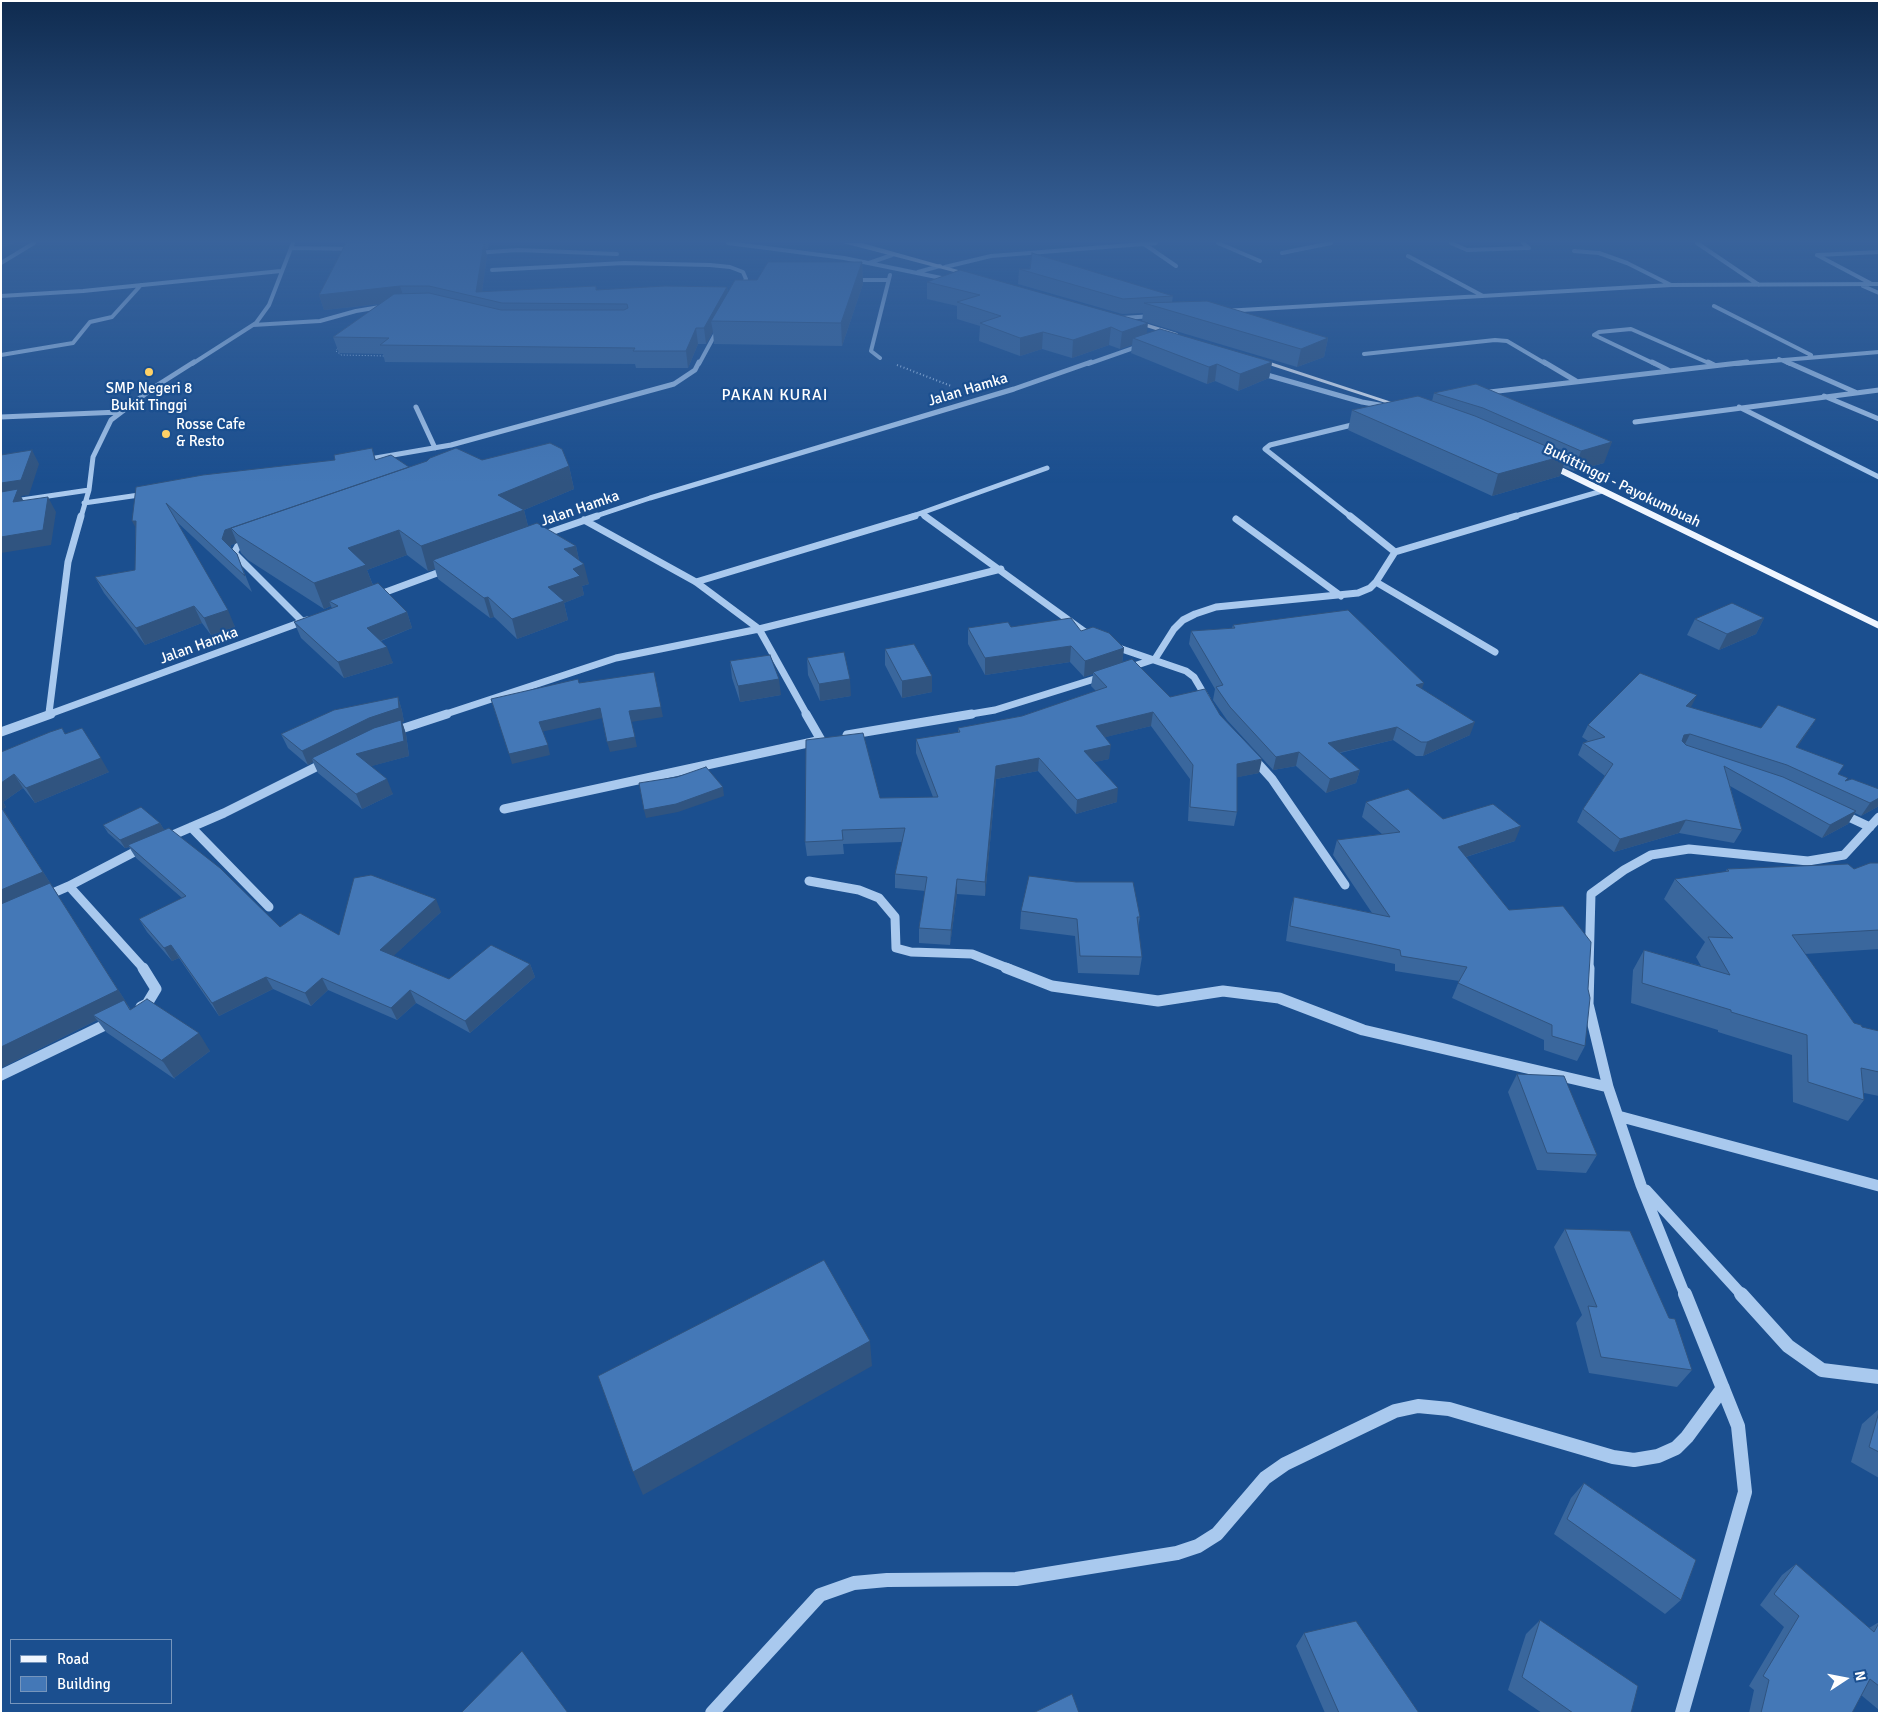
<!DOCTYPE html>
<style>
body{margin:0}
#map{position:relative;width:1880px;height:1714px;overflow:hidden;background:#1b4f8f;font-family:Signika,sans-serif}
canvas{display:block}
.frame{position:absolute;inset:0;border:2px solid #fff;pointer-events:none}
.legend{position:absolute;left:10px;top:1639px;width:162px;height:65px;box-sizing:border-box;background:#1b4f8f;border:1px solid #7695bc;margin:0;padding:6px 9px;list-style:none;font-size:15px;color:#fff}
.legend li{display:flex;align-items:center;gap:10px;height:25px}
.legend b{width:25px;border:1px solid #7695bc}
.north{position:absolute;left:1820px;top:1654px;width:50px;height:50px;-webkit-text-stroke:4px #1b4f8f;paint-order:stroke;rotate:79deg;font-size:14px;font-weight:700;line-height:20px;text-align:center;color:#fff}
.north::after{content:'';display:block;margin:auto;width:18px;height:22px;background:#fff;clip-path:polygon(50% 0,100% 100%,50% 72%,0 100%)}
</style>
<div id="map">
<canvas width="1880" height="1714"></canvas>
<div class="frame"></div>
<ul class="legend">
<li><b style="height:6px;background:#f0f6ff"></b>Road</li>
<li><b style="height:14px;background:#4478b7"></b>Building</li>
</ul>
<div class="north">N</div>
</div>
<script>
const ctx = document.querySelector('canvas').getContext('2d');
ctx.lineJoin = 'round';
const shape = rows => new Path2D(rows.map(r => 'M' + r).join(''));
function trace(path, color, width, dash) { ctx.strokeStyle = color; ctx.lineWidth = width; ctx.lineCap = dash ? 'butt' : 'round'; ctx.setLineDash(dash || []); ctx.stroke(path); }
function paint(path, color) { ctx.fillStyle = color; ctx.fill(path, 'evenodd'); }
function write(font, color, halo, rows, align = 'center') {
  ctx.font = font + ' Signika,sans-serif'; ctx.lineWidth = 4.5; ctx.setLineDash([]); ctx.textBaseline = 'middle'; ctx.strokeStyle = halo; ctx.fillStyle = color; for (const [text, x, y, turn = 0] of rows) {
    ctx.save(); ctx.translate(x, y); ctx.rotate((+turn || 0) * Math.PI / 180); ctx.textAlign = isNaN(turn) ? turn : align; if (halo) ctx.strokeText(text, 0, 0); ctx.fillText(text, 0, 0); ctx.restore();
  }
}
trace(shape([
 [339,346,336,351,341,355,387,356]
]), '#a9c9ee', 1, [1, 2]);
trace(shape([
 [897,365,951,386]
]), '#a9c9ee', 2, [1, 2.5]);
trace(shape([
 [728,243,844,258,951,280],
 [1218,243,1260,261],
 [1451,243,1467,250,1529,248,1523,243],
 [1697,243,1759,285],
 [1144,244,1176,266],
 [291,248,354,249],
 [1574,251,1599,253,1627,263,1671,285],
 [475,253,518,250,617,254],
 [1282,253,1331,243],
 [1408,256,1483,296],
 [1,263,34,243],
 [869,263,892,255],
 [945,267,991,256,1156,243],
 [492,270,624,263,710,265,730,267,743,272,746,279,740,289],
 [918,272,940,266],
 [851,280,888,280],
 [1870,283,1817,255,1879,252],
 [1863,286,1879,293],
 [1,296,83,291,281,271],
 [1714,306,1811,355],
 [1224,311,1671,285,1879,284],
 [1122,318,1154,316],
 [253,325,320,321,356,311,386,306],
 [1364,354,1495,340,1507,341,1546,364],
 [1,355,73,343,90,322,112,317,141,285],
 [880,358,871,351,890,275],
 [1779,359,1790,364],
 [192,364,256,323,269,305,293,243],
 [699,364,718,329],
 [1088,364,1142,345],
 [1655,364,1594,335,1599,332,1631,329,1711,364],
 [1736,364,1879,352]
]), '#a9c9ee', 4);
trace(shape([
 [1544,362,1576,381],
 [1652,362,1668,370],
 [1708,362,1714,365],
 [1787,362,1855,392],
 [1260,373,1362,402,1385,406],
 [1481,393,1747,362],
 [1824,396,1879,419],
 [416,407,435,448],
 [1739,407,1879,477],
 [1,417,120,412],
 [1635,422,1879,390],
 [364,460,451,445,674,384,695,370,699,362],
 [1,503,89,490],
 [84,503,146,494],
 [922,514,927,517],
 [81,517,89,490,93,457,111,420,153,388,194,362],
 [593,517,650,498,1014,389,1091,362],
 [910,517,1047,468],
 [1351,517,1265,449,1270,445,1360,423],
 [1512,517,1602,491]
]), '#a9c9ee', 5);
trace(shape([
 [925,516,1092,637],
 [1350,516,1395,552],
 [1236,519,1341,596],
 [584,520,696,582,759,629,807,715],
 [542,535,597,516],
 [250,542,238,546,234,553,303,622],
 [696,582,915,516],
 [1376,582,1495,652],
 [375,596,448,569],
 [1113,646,1186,671,1194,677,1207,699],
 [1128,668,1155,659,1174,629,1183,620,1195,614,1216,607,1358,593,1370,588,1376,582,1395,552,1516,516],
 [49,713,68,562,81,516],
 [47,715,307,620],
 [443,715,616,658,759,629,1001,569],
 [965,715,995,710,1101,677]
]), '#a9c9ee', 7);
trace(shape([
 [806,714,821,740],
 [1,732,51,714],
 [392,732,447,714],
 [847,735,972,714],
 [1253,758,1272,779,1345,885],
 [504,809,817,741],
 [1840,813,1870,827],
 [191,827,269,907],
 [166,838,224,813,326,762],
 [142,848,69,886,144,969],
 [809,881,859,890,879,898,895,917,896,948,911,952,972,954,1010,969],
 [46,896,69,886],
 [1589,969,1591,894,1624,870,1651,855,1689,849,1808,861,1844,855,1879,817]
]), '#a9c9ee', 9);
trace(shape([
 [1006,968,1052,986,1158,1001,1223,991,1279,998,1363,1030,1608,1087],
 [1589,968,1588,1004,1608,1087,1641,1185,1685,1295],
 [141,1007,147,1004,156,989,143,968],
 [1,1075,111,1022],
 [1618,1116,1879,1186],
 [1646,1190,1742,1295]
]), '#a9c9ee', 11);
trace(shape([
 [1741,1294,1788,1346,1822,1370,1879,1377],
 [712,1713,820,1595,854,1583,887,1580,1016,1579,1177,1553,1198,1546,1217,1534,1265,1478,1285,1464,1395,1411,1418,1406,1449,1409,1613,1457,1634,1460,1658,1456,1676,1448,1687,1437,1723,1388],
 [1682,1713,1745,1492,1738,1426,1685,1294]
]), '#a9c9ee', 14);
paint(shape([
 [843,243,862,243,976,275,973,277,843,243],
 [1132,319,1177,333,1178,334,1175,336,1130,322,1132,319],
 [1254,358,1258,358,1407,407,1401,408,1254,360,1254,358],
 [1545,462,1551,462,1879,622,1879,629,1545,466,1545,462]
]), '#f0f6ff');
paint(shape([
 [346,243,489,243,488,249,485,249,487,256,482,292,596,286,597,290,727,287,728,293,757,280,862,262,863,284,842,346,714,344,713,332,706,344,698,344,688,368,636,368,635,364,385,362,383,354,339,353,333,337,380,304,324,310,319,295],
 [1019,269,1030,269,1173,296,1172,302,1328,338,1324,357,1297,367,1142,321,1143,313,1122,314,1018,284],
 [927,282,1272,362,1269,378,1238,391,1215,381,1207,384,1131,353,1132,345,1120,349,1109,345,1072,358,1042,349,1020,356,979,341,980,326,957,319,957,306,927,299],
 [1476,384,1604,463,1574,471,1563,467,1560,476,1492,496,1348,430,1352,410,1432,401,1434,393],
 [372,448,376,460,409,467,482,460,569,466,574,489,524,510,528,526,576,546,579,560,589,584,582,586,584,595,564,603,568,620,517,639,494,617,490,618,438,579,435,569,428,571,407,555,367,570,373,585,407,612,412,628,381,641,393,663,344,678,301,638,294,622,332,609,331,606,324,609,248,560,241,553,237,543,231,545,231,548,237,554,252,592,177,522,235,627,211,635,202,623,145,645,104,593,95,577,135,570,136,487,335,460],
 [1764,618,1756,634,1719,650,1687,635,1695,619],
 [1233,625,1422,689,1470,735,1423,756,1416,756,1393,740,1340,753,1360,770,1356,783,1326,793,1296,766,1273,770,1227,720,1213,700,1215,689,1189,644,1191,631,1232,628],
 [1011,627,1081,631,1124,648,1122,663,1170,697,1220,715,1259,773,1237,777,1237,812,1234,826,1188,821,1190,779,1151,726,1105,737,1109,759,1094,762,1117,802,1076,814,1038,771,996,779,985,896,957,894,950,945,919,943,919,928,925,891,895,888,895,874,902,842,843,844,844,854,807,856,805,842,880,798,933,797,916,753,916,739,958,733,958,728,1022,716,1096,691,1091,686,1093,674,1084,677,1070,662,985,675,968,644,968,628],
 [885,649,932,676,932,692,902,698,885,665],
 [807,658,851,696,820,701,808,675],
 [730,661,781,695,740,702,732,678],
 [398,697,402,711,404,722,402,722,406,734,409,756,371,766,393,794,362,809,318,773,313,762,308,765,288,748,281,734],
 [1691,708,1761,728,1816,719,1797,747,1838,774,1879,806,1861,816,1855,813,1848,824,1822,838,1730,786,1742,830,1734,843,1679,833,1614,852,1577,822,1583,809,1605,776,1578,755,1583,743,1588,741,1582,737,1588,725],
 [65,734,109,772,35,803,23,788,3,802,6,807,3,809,131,1010,210,1051,174,1078,176,1080,106,1032,97,1020,1,1068,1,752],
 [1366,802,1443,819,1515,841,1466,857,1585,1046,1577,1061,1544,1050,1544,1040,1452,998,1459,981,1395,971,1395,964,1286,941,1290,912,1294,897,1372,913,1333,855,1337,840,1382,834,1362,817],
 [160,823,164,830,280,927,339,935,441,912,393,956,449,979,530,964,535,977,470,1033,416,1003,397,1020,328,990,311,1006,273,989,219,1016,179,958,172,961,147,932,139,919,182,898,136,858,129,847,125,848,108,833,103,825],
 [1879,863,1879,949,1805,954,1854,1023,1862,1027,1879,1031,1879,1096,1864,1093,1864,1100,1848,1121,1793,1102,1792,1055,1718,1032,1718,1030,1631,1003,1633,970,1644,950,1701,966,1696,957,1705,942,1664,899,1675,879,1725,872,1727,869,1854,869],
 [1021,911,1140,917,1138,928,1142,957,1139,975,1078,973,1075,936,1020,929],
 [1517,1074,1597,1155,1586,1173,1537,1170,1508,1092],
 [1565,1229,1692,1370,1677,1387,1589,1373,1576,1323,1582,1315,1554,1247],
 [1879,1409,1879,1478,1851,1462,1862,1424],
 [1584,1483,1681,1600,1665,1614,1554,1534,1571,1498],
 [1796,1564,1869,1628,1879,1622,1879,1710,1861,1695,1852,1713,1749,1713,1754,1690,1749,1686,1784,1627,1760,1605,1782,1575],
 [1540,1620,1631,1713,1542,1713,1508,1690,1526,1634],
 [1304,1633,1419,1713,1325,1713,1296,1646]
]), '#3a679d');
paint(shape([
 [1,243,15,243,1,248],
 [484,243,487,256,481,298,476,292],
 [862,262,863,284,842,346,841,323],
 [400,286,405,301,324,310,319,295],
 [727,287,729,302,711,321,713,332,706,344,704,328],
 [1148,323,1146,340,1133,338,1132,345,1120,349,1122,332],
 [1111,327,1109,345,1072,358,1073,340],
 [696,328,698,344,688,368,686,351],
 [1043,332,1042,349,1020,356,1020,338],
 [1328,338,1324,357,1297,367,1301,349],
 [1272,362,1269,378,1238,391,1240,374],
 [1217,364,1215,381,1207,384,1209,367],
 [1612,442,1604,463,1574,471,1581,451],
 [32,450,39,464,29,495,21,496,25,504,21,517,1,499,1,483],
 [1567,455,1560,476,1492,496,1498,474],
 [569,466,574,489,524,510,530,534,433,560,435,569,428,571,421,546,498,495],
 [409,467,231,528,237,543,231,545,229,555,222,539,225,530],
 [48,497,56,512,51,545,1,553,1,537],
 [132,521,136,521,140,536],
 [399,530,407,555,367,570,375,591,329,601,331,606,324,609,314,583,348,548],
 [576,546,580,565,564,549],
 [584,564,589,584,582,586,584,595,564,603,568,620,517,639,512,619,548,587,573,569],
 [488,597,494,617,490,618,484,598],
 [194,606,202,623,145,645,136,628],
 [228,610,235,627,211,635,204,618],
 [407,612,412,628,372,644,367,628],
 [1764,618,1756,634,1719,650,1727,634],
 [1071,646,1070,662,985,675,985,658],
 [387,647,393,663,344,678,338,662],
 [1124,648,1122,664,1093,672,1093,674,1084,677,1085,661],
 [932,676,932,692,902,698,902,681],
 [779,679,781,695,740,702,738,686],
 [850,679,851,696,820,701,819,684],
 [1424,683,1419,697,1416,685],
 [1697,695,1691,707,1680,719,1686,706],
 [398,697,402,711,404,722,402,722,406,734,409,756,361,769,312,758,313,762,308,765,302,751],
 [661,707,663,717,631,722,629,711],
 [600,708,603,718,541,732,539,722],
 [1153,712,1151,726,1094,740,1096,726],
 [1816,719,1808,731,1789,760,1796,747],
 [1475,722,1470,735,1423,756,1427,742],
 [1397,727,1393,740,1325,756,1328,743],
 [1690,734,1684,746,1678,748,1684,735],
 [635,737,637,747,610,752,607,742],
 [548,745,550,755,512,764,509,754],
 [1111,745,1109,759,1082,765,1084,751],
 [1299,752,1296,766,1273,770,1276,757],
 [101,758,109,772,35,803,26,788],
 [1039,758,1038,771,996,779,985,896,985,882,996,766],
 [1262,759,1259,773,1234,778,1237,764],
 [1360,770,1356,783,1326,793,1330,779],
 [14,774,23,788,3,802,6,807,3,809,128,1005,93,1015,97,1020,1,1068,1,783],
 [387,779,393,794,362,809,356,794],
 [723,787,724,796,678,812,646,818,644,810],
 [1118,788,1117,802,1076,814,1077,800],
 [1879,798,1879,806,1861,816,1870,803],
 [1856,811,1848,824,1822,838,1830,825],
 [1686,820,1679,833,1614,852,1620,839],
 [160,823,165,831,128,845,129,847,125,848,120,840],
 [1521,826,1515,841,1453,861,1458,847],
 [957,879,957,894,950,945,951,930],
 [436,899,441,912,386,963,380,950],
 [171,945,179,958,172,961,164,948],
 [530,964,535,977,470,1033,465,1021],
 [266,977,273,989,219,1016,212,1003],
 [322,978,328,990,311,1006,305,993],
 [410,990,416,1003,397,1020,391,1008],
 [199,1033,210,1051,174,1078,162,1060],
 [870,1341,872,1366,643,1495,633,1472]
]), '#305480');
const building = shape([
 [346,243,484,243,476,292,596,286,596,290,665,286,727,287,704,328,696,328,686,351,633,351,635,348,380,345,389,338,333,337,394,294,429,293,501,310,624,310,628,308,627,304,502,303,429,286,400,286,319,295,346,243],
 [1032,253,1173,296,1123,299,1019,269,1030,269,1032,253],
 [768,262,862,262,841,323,711,321,735,280,757,280,768,262],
 [960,270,1148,323,1122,332,1111,327,1073,340,1043,332,1020,338,980,323,1001,316,957,302,980,295,927,282,960,270],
 [1207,301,1328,338,1301,349,1144,303,1207,301],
 [1160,329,1272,362,1240,374,1217,364,1209,367,1133,338,1160,329],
 [1476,384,1612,442,1581,451,1483,408,1434,393,1476,384],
 [1418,396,1475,416,1567,455,1498,474,1352,410,1418,396],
 [550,443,562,449,569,466,498,495,524,510,421,546,399,530,348,548,366,565,314,583,238,535,231,528,427,461,430,458,456,448,482,460,550,443],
 [372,448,375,460,391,455,409,467,225,530,222,539,237,554,245,576,166,503,228,610,204,618,194,606,136,628,95,577,135,570,136,521,132,521,136,487,203,475,335,460,334,455,372,448],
 [32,450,21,480,1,483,1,455,32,450],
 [18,489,13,502,48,497,43,530,1,537,1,492,18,489],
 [537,523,576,546,564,549,584,564,573,569,580,576,548,587,564,601,512,619,488,597,484,598,433,560,537,523],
 [378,583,407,612,367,628,387,647,338,662,294,622,338,606,329,601,378,583],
 [1732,603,1764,618,1727,634,1695,619,1732,603],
 [1348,610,1424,683,1416,685,1475,722,1427,742,1421,742,1397,727,1328,743,1360,770,1330,779,1299,752,1276,757,1230,707,1216,687,1223,685,1191,631,1235,628,1233,625,1348,610],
 [1071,618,1081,631,1093,627,1109,633,1124,648,1085,661,1071,646,985,658,968,628,1008,622,1011,627,1071,618],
 [914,644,932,676,902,681,885,649,914,644],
 [844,652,850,679,819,684,807,658,844,652],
 [770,655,779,679,738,686,730,661,770,655],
 [1132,659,1170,697,1205,689,1220,715,1262,759,1237,764,1237,812,1190,807,1193,765,1153,712,1096,726,1111,745,1084,751,1118,788,1077,800,1039,758,996,766,985,882,957,879,951,930,919,928,927,877,895,874,905,828,842,830,843,840,805,842,806,740,863,733,880,798,938,797,916,739,960,732,958,728,1022,716,1107,687,1093,672,1132,659],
 [654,672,661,707,629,711,635,737,607,742,600,708,539,722,548,745,509,754,491,699,578,679,579,683,654,672],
 [1640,673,1697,695,1686,706,1761,728,1778,705,1816,719,1796,747,1844,765,1838,774,1848,778,1845,781,1852,779,1879,789,1879,798,1870,803,1787,765,1690,734,1684,735,1682,741,1686,745,1783,777,1856,811,1830,825,1724,766,1742,830,1686,820,1620,839,1583,809,1613,764,1583,743,1605,737,1588,725,1640,673],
 [398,697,399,708,369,718,302,751,281,734,334,710,398,697],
 [401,720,404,741,356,754,387,779,356,794,312,758,374,728,401,720],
 [62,728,65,734,82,728,101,758,26,788,14,774,1,783,1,752,50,732,62,728],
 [706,767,723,787,676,804,644,810,639,783,677,777,706,767],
 [1408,789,1443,819,1493,804,1521,826,1458,847,1509,910,1563,906,1591,942,1588,989,1590,998,1585,1046,1552,1036,1552,1025,1458,983,1467,967,1401,956,1400,950,1290,926,1294,897,1390,917,1337,840,1400,832,1366,802,1408,789],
 [1,807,43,872,1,890,1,807],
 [141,807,160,823,120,840,103,825,141,807],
 [169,828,220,868,280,927,300,913,339,935,354,878,371,875,436,899,380,950,449,979,491,945,530,964,465,1021,410,990,391,1008,322,978,305,993,266,977,212,1003,171,945,164,948,139,919,186,896,128,845,169,828],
 [1870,863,1879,863,1879,930,1792,935,1854,1023,1861,1025,1862,1027,1879,1031,1879,1072,1861,1068,1864,1100,1808,1082,1807,1035,1731,1012,1731,1010,1642,983,1644,950,1730,975,1708,937,1733,938,1675,879,1729,871,1727,869,1848,864,1854,869,1870,863],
 [1029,876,1076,882,1133,882,1140,917,1137,917,1142,957,1080,956,1077,919,1021,911,1029,876],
 [50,883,118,990,1,1047,1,904,50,883],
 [147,999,199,1033,162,1060,164,1062,93,1015,124,1000,130,1010,147,999],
 [1517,1074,1564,1076,1597,1155,1547,1153,1517,1074],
 [1565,1229,1630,1231,1669,1318,1675,1319,1692,1370,1601,1357,1588,1306,1597,1307,1565,1229],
 [824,1260,870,1341,633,1472,598,1376,824,1260],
 [1879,1412,1879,1452,1869,1447,1879,1412],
 [1584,1483,1696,1560,1681,1600,1567,1519,1584,1483],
 [1796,1564,1874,1632,1879,1623,1879,1686,1870,1679,1852,1713,1761,1713,1769,1680,1763,1676,1799,1616,1774,1594,1796,1564],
 [1540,1620,1638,1686,1631,1713,1573,1713,1522,1677,1540,1620],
 [1356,1621,1419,1713,1339,1713,1304,1633,1356,1621],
 [522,1651,568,1713,461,1713,522,1651],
 [1072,1694,1079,1713,1033,1713,1072,1694]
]);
paint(building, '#4478b7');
trace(building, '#305480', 1);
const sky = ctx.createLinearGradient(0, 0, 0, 483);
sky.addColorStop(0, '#0f2b4f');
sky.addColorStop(0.5, '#39639b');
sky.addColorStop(1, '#39639b00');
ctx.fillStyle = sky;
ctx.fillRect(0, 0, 1880, 483);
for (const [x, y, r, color] of [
 [149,372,5,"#ffd166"],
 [166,434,5,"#ffd166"]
]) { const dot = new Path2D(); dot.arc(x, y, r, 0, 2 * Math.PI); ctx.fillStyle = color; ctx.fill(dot); trace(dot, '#1b4f8f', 2); }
write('15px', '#fff', '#1b4f8f', [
 ["SMP Negeri 8",149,389],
 ["Bukit Tinggi",149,406],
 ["Rosse Cafe",176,425,"left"],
 ["& Resto",176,442,"left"]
]);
write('15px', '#fff', '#1b4f8f', [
 ["Jalan Hamka",968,390,-17],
 ["Bukittinggi - Payokumbuah",1622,486,26],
 ["Jalan Hamka",580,509,-19],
 ["Jalan Hamka",199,646,-20]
]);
ctx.letterSpacing = '1px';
write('16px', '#fff', '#1b4f8f', [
 ["PAKAN KURAI",775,396]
]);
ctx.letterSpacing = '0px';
</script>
